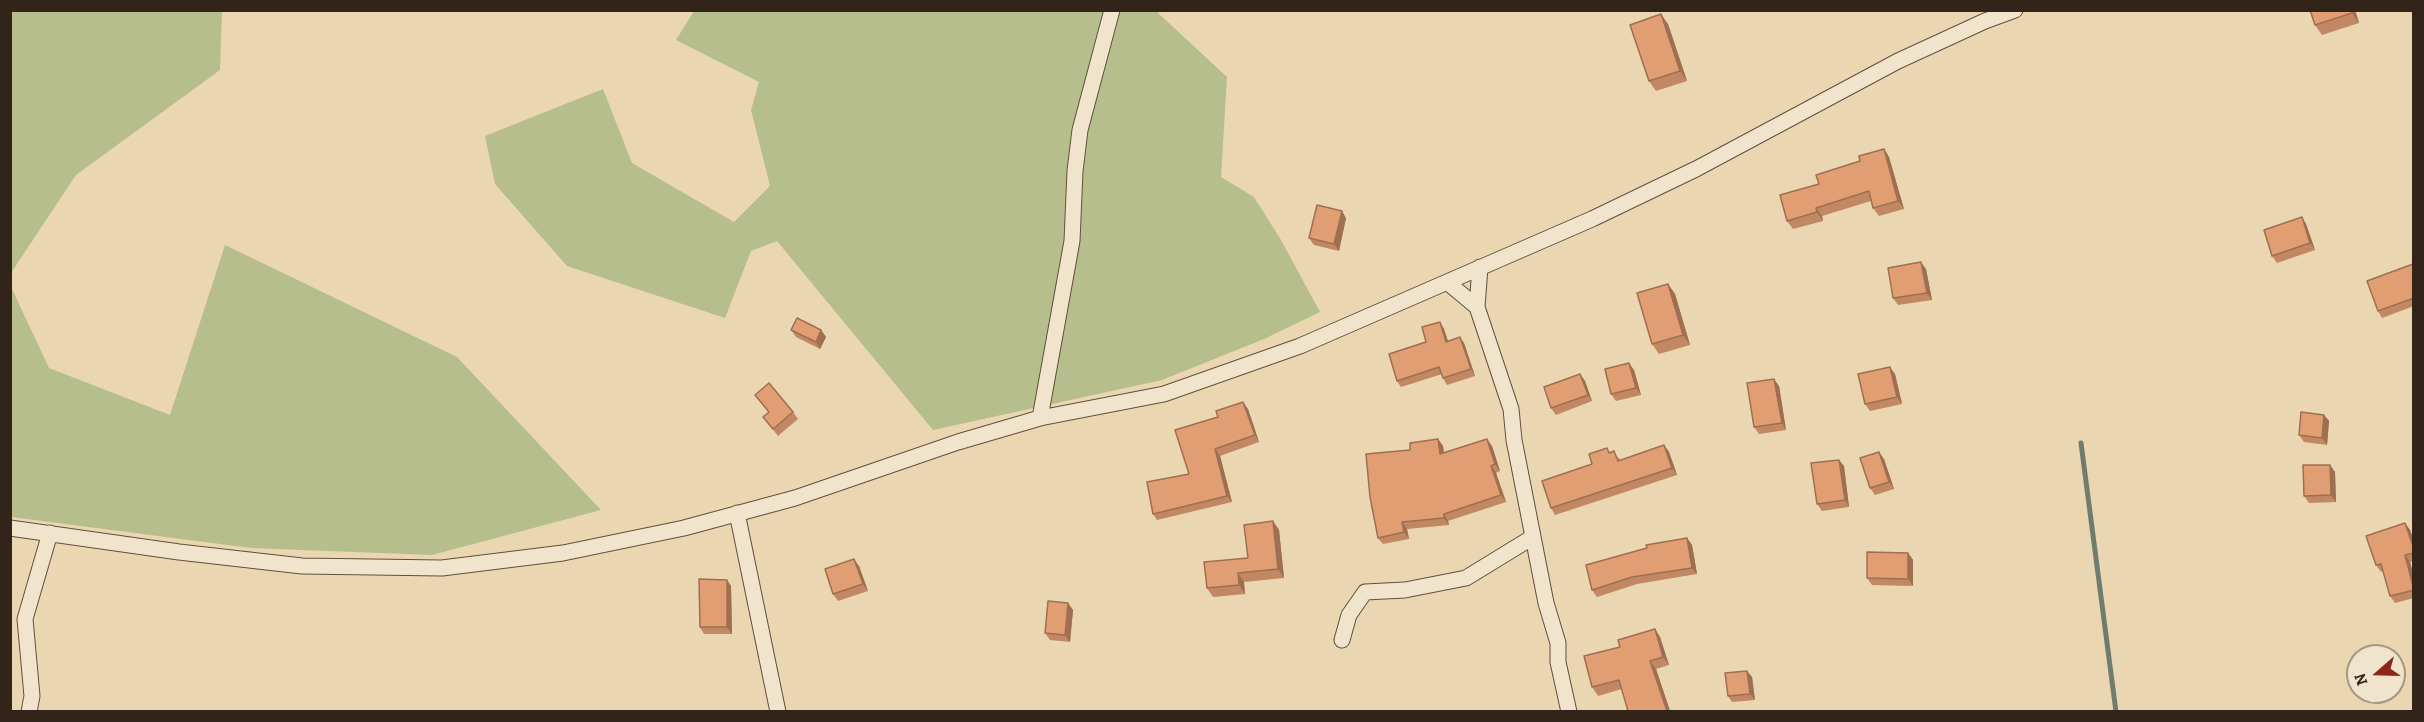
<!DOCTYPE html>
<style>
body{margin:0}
#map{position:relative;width:2424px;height:722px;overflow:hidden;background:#ead6b0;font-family:Alegreya,serif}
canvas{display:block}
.frame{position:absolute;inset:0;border:12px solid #322418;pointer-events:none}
.north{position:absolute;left:2346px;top:644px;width:60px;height:60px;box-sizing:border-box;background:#f1e4cc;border:2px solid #a59784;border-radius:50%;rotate:250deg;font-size:16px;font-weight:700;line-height:24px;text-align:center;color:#322418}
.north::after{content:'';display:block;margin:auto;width:21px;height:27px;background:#8f2418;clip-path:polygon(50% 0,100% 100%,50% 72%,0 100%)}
</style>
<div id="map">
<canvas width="2424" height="722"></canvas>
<div class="frame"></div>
<div class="north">N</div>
</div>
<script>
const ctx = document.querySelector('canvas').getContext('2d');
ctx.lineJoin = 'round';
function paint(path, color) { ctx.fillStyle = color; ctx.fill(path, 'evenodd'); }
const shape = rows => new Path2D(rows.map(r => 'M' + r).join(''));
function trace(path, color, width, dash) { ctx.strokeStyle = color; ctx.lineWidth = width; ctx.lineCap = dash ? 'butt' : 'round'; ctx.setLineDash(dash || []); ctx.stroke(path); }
paint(shape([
 [11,10,222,11,220,70,76,175,11,273],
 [694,11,1159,11,1158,13,1227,77,1221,177,1254,197,1281,240,1320,312,1264,339,1162,380,933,430,777,241,751,251,725,318,567,266,495,184,485,136,603,89,632,163,734,222,770,186,751,110,759,82,676,40],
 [225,245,457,357,601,510,432,555,251,548,11,517,11,287,49,368,170,415]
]), '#b6be8c');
trace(shape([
 [2081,443,2116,712]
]), '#6f7d71', 5);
const minor = shape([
 [1480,267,1477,307,1511,409,1514,440,1546,603,1558,643,1558,662,1569,712],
 [1447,282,1477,307],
 [1040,418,1072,241,1075,171,1080,130,1112,10],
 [737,513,778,712],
 [10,528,179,552,302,566,442,568,563,553,684,528,795,498,958,442,1040,418,1164,394,1300,346,1592,219,1696,169,1898,61,1985,21,2015,10],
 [1342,640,1349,615,1365,592,1405,590,1466,578,1533,537],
 [29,712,32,696,25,619,50,533]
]);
trace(minor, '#60503e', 17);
trace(minor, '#f1e4cc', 15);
paint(shape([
 [2310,10,2355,10,2359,23,2322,35,2315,25],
 [1668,24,1687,81,1656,91,1649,81],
 [1884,149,1889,157,1904,209,1879,216,1873,208,1871,201,1822,216,1823,221,1793,229,1787,221,1819,184],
 [2302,217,2306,224,2315,250,2277,263,2272,256],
 [1346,218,1339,251,1314,245,1309,238],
 [2413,264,2414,306,2382,318,2378,311],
 [1926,269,1932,300,1898,305,1893,298],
 [1668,284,1675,294,1690,345,1659,354,1652,344],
 [1440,322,1444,329,1448,341,1464,343,1475,376,1447,385,1443,378,1442,374,1401,387,1397,381,1426,342],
 [791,330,821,330,826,337,820,349,796,337],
 [1634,370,1641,395,1616,401,1611,394],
 [1580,374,1585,381,1592,401,1556,415,1551,408],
 [1895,374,1902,404,1870,411,1865,404],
 [1779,386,1786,430,1759,434,1754,427],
 [755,395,793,412,798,419,778,436,763,417,769,413],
 [1248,409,1259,442,1220,456,1232,502,1157,520,1153,514],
 [2324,415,2329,421,2327,445,2304,442,2299,435],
 [1438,439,1443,446,1444,453,1492,446,1500,471,1496,473,1506,502,1448,521,1449,525,1407,529,1409,539,1383,544,1378,538,1410,450],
 [1664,445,1669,452,1677,475,1555,515,1551,508,1607,448,1610,453,1619,458,1620,460],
 [1884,459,1894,489,1875,495,1870,488],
 [1839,460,1844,466,1849,507,1822,511,1817,504],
 [2330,465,2335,472,2336,502,2309,503,2304,496],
 [1273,521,1279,530,1284,578,1244,582,1245,594,1213,597,1207,588,1248,558],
 [2405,523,2410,530,2414,541,2414,561,2410,562,2414,577,2414,598,2395,603,2390,596,2383,571,2381,572,2376,565],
 [1687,538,1692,545,1697,574,1637,584,1597,597,1592,590],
 [1908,553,1913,560,1913,586,1872,585,1867,578],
 [859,566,868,591,838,601,833,594],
 [727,580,731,586,732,634,704,634,700,627],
 [1068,603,1073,610,1070,642,1050,640,1045,633],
 [1655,629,1660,637,1669,665,1656,669,1670,711,1628,711,1622,689,1598,696,1592,687,1620,647],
 [1747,671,1752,677,1755,700,1732,702,1728,696]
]), '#c28863');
paint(shape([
 [2351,10,2355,10,2359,23,2352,13],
 [1661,14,1668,24,1687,81,1680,71],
 [1884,149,1889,157,1904,209,1898,201],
 [1816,208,1822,216,1823,221,1817,212],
 [1342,211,1346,218,1339,251,1334,244],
 [2302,217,2306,224,2315,250,2310,243],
 [1921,262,1926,269,1932,300,1927,293],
 [1668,284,1675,294,1690,345,1683,335],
 [1440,322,1444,329,1450,348,1446,342],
 [821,330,826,337,820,349,816,342],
 [1460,337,1464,343,1475,376,1471,369],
 [1629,363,1634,370,1641,395,1636,388],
 [1890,367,1895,374,1902,404,1897,397],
 [1580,374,1585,381,1592,401,1588,395],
 [1774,379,1779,386,1786,430,1782,423],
 [1243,402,1248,409,1259,442,1255,435],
 [2324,415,2329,421,2327,445,2322,438],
 [1438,439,1443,446,1445,461,1440,454],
 [1487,439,1492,446,1500,471,1495,464],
 [1664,445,1669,452,1677,475,1672,468],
 [1215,449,1220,456,1232,502,1227,496],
 [1879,452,1884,459,1894,489,1889,482],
 [1839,460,1844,466,1849,507,1845,500],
 [2330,465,2335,472,2336,502,2331,495],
 [1491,466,1496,473,1506,502,1501,495],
 [1444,514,1448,521,1449,525,1444,518],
 [1273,521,1279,530,1284,578,1278,569],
 [1402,522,1407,529,1409,539,1404,532],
 [2405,523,2410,530,2414,541,2414,549],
 [1687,538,1692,545,1697,574,1692,568],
 [1908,553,1913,560,1913,586,1908,579],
 [2405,555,2410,562,2414,577,2414,588],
 [854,559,859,566,868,591,863,584],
 [1238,573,1244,582,1245,594,1239,585],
 [727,580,731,586,732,634,727,627],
 [1068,603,1073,610,1070,642,1065,635],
 [1655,629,1660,637,1669,665,1663,657],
 [1650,661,1656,669,1670,711,1667,711],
 [1747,671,1752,677,1755,700,1750,694]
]), '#9e6f50');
const building = shape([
 [2310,10,2351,10,2352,13,2315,25,2310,10],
 [1661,14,1680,71,1649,81,1630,25,1661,14],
 [1884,149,1898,201,1873,208,1869,191,1816,208,1817,212,1787,221,1780,195,1819,184,1816,175,1860,161,1859,156,1884,149],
 [1317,205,1342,211,1334,244,1309,238,1317,205],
 [2302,217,2310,243,2272,256,2264,230,2302,217],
 [1921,262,1927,293,1893,298,1888,268,1921,262],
 [2413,264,2414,298,2378,311,2367,281,2413,264],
 [1668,284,1683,335,1652,344,1637,293,1668,284],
 [797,318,821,330,816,342,791,330,797,318],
 [1440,322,1446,342,1460,337,1471,369,1443,378,1439,367,1397,381,1389,354,1426,342,1422,327,1440,322],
 [1629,363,1636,388,1611,394,1605,369,1629,363],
 [1890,367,1897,397,1865,404,1858,374,1890,367],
 [1580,374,1588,395,1551,408,1544,387,1580,374],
 [1774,379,1782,423,1754,427,1747,383,1774,379],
 [769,383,793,412,773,429,763,417,769,412,755,395,769,383],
 [1243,402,1255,435,1215,449,1227,496,1153,514,1147,482,1189,474,1175,430,1218,417,1216,411,1243,402],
 [2301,412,2324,415,2322,438,2299,435,2301,412],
 [1438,439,1440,454,1487,439,1495,464,1491,466,1501,495,1444,514,1444,518,1402,522,1404,532,1378,538,1370,497,1366,454,1410,450,1410,443,1438,439],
 [1664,445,1672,468,1551,508,1542,481,1592,464,1589,454,1607,448,1609,453,1614,451,1618,461,1664,445],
 [1879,452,1889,482,1870,488,1860,458,1879,452],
 [1839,460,1845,500,1817,504,1811,463,1839,460],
 [2303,465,2330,465,2331,495,2304,496,2303,465],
 [1273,521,1278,569,1238,573,1239,585,1207,588,1204,562,1248,558,1244,525,1273,521],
 [2405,523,2414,549,2414,553,2405,555,2414,590,2390,596,2381,564,2376,565,2366,536,2405,523],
 [1687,538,1692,568,1632,577,1592,590,1586,565,1647,548,1646,545,1687,538],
 [1867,552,1908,553,1908,579,1867,578,1867,552],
 [854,559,863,584,833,594,825,569,854,559],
 [699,579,727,580,727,627,700,627,699,579],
 [1048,601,1068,603,1065,635,1045,633,1048,601],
 [1655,629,1663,657,1650,661,1667,711,1628,711,1619,680,1592,687,1584,656,1620,647,1618,640,1655,629],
 [1747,671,1750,694,1728,696,1725,673,1747,671]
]);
paint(building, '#e29e73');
trace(building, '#9e6f50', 1.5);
</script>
